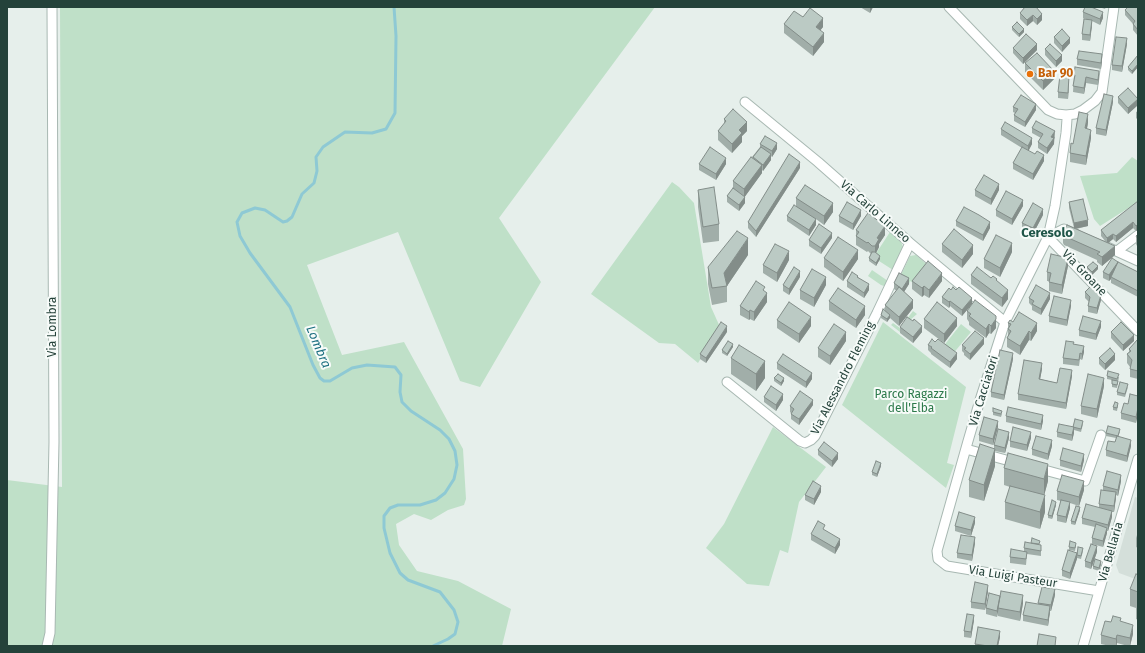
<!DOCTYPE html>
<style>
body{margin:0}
#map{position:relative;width:1145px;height:653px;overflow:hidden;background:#e6efeb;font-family:"Fira Sans",sans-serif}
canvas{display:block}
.frame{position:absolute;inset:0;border:8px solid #24423a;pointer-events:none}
</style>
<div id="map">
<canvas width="1145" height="653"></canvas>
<div class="frame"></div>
</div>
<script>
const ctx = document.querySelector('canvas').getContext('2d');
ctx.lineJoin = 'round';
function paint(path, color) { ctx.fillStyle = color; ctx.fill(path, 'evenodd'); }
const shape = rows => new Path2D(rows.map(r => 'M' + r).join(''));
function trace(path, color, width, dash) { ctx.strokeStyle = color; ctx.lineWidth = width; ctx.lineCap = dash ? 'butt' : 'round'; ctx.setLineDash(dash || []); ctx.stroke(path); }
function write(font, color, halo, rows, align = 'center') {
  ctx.font = font + ' "Fira Sans",sans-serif'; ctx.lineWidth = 4; ctx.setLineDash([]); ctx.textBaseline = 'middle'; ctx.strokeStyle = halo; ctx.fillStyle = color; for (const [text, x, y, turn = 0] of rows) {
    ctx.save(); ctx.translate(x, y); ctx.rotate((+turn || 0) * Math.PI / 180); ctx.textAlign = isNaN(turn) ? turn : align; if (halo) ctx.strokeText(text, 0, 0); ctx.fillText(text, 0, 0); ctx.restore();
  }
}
paint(shape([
 [1135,497,1138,498,1138,580,1119,573,1116,565]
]), '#d4dfda');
paint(shape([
 [60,7,655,7,499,218,541,282,480,387,460,381,398,232,307,265,342,355,404,342,463,449,466,499,464,505,448,510,431,520,414,514,396,524,399,545,417,571,458,581,511,609,502,646,7,646,7,480,62,487],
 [1132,157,1138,161,1138,202,1100,226,1094,219,1080,176,1117,173],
 [672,182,679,187,694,203,711,307,720,327,698,363,675,344,659,343,591,294],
 [890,232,901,241,904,251,893,270,879,261,875,255],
 [916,255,932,269,916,285,910,281,909,284,899,279,910,256],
 [872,270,888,281,884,286,881,285,868,276],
 [913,311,917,314,909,321,900,332,891,325,893,323,900,328],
 [883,322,966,387,947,463,954,465,946,488,842,405],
 [961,324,971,332,952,355,942,348],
 [773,427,826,467,799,502,788,553,780,550,769,586,747,584,706,548,724,524]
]), '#bfe0c8');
trace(shape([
 [394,7,396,36,395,113,386,129,372,133,345,132,323,147,316,157,317,171,314,183,302,194,292,217,287,221,283,222,265,210,255,208,242,213,237,222,240,236,250,253,290,307,313,365,320,378,324,381,330,381,352,368,367,365,395,367,401,375,400,392,402,402,411,411,440,430,449,439,455,451,457,465,454,479,445,493,436,500,420,505,398,505,390,508,384,516,384,528,390,553,400,573,408,580,440,592,454,610,458,622,455,634,448,639,433,646]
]), '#8ec9d4', 3);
const minor = shape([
 [949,7,1048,110,1057,114,1066,115,1075,114,1083,110,1095,101,1102,92,1114,7],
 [745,102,818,162,910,243,1005,322],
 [1066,115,1067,119,1066,133,1055,206,1048,237,1005,322,980,400,968,441,937,551,938,559,947,566,1099,591],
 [1048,237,1138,331],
 [1048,237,1064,229,1076,234],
 [1105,246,1138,261],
 [1117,251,1138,235],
 [727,382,800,441,805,443,811,440,815,436,877,313,910,243],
 [966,449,1017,463],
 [1037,468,1085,481,1101,435],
 [47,646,50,633,54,442,52,7],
 [1083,646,1138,459]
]);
trace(minor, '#a8b8b2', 11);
trace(minor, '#fff', 9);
paint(shape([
 [860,7,873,7,870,13],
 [1025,7,1042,20,1037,25,1033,21,1027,26,1020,19,1020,13],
 [1099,7,1106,7,1105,9],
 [1138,8,1138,36,1133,30,1133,24,1125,15,1125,10],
 [1083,12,1103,18,1100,25,1092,21,1090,41,1082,40,1082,34,1086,19,1083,18],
 [803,17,823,27,820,30,824,42,813,56,784,33,784,24],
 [1012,27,1024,32,1019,37,1012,30],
 [1054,37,1070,43,1062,52,1054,43],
 [1127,44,1122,72,1112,70,1112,65],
 [1013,48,1037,50,1023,64,1013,53],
 [1045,49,1062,61,1056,67,1045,55],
 [1138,55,1138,67,1132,74,1128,70,1128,67],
 [1077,59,1102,60,1101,69,1077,65],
 [1025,63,1054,79,1043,90,1025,72],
 [1074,75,1099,77,1098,85,1086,83,1084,94,1073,92],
 [1069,82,1068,99,1058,98,1058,92],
 [1118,97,1138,99,1138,105,1128,114,1118,103],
 [1113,102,1106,136,1096,134,1096,128],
 [1013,107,1036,110,1025,127,1014,121,1014,115,1015,113,1013,112],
 [1138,111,1138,120,1136,118,1136,112],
 [724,119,747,131,742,136,742,142,732,153,718,140,718,131,724,124],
 [1088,123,1087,129,1091,138,1086,165,1070,162,1070,153,1073,144],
 [1032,128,1055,137,1054,139,1054,144,1047,154,1038,148,1038,142,1041,138,1032,133],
 [1001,129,1032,144,1028,151,1044,161,1033,180,1013,169,1013,163,1022,148,1001,135],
 [760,144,777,149,772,157,771,156,771,160,763,171,762,170,762,173,745,196,745,203,739,211,727,202,727,196,733,188,733,181,760,147],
 [699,164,726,164,716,180,699,170],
 [800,168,756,237,748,228,748,222],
 [698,190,719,224,719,241,703,243,698,207],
 [975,190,999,190,991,205,975,196],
 [796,198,833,212,824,225,816,219,816,225,809,236,787,221,787,216,796,206],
 [1138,201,1136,231,1133,228,1116,242,1113,239,1108,243,1115,255,1102,266,1097,262,1097,260,1064,245,1063,243,1063,234,1074,228,1069,208,1069,202,1088,226,1076,229,1106,242,1101,236,1101,230],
 [1023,206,1012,225,996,216,996,210],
 [1043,215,1033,234,1022,229,1022,223],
 [839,216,861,216,853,230,839,222],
 [979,216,990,228,983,241,956,226,956,221],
 [856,230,885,235,879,244,879,247,876,253,880,259,876,266,869,261,869,258,871,254,868,251,867,252,856,245],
 [1138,234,1138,248,1136,244,1136,236],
 [832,238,821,254,809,246,809,240],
 [942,244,973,254,962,268,942,252],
 [1012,252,1000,277,984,268,984,259],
 [748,255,727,286,727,302,712,305,708,284,708,267],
 [824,258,858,259,843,281,824,267],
 [789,260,777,282,763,273,763,265],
 [1118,264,1138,272,1138,297,1111,283,1111,279,1109,281,1103,278,1103,272],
 [1068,266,1062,294,1049,291,1049,281,1047,281,1047,272],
 [1087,267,1098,269,1092,275,1087,270],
 [971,275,991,278,997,281,1008,299,1002,307,971,284],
 [800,277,789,295,783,291,783,285],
 [858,277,869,290,864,298,847,287,847,281],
 [912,281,942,281,929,298,924,295,922,297,912,289],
 [894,283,909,284,904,292,913,308,899,326,890,318,887,322,881,318,881,315,885,311,885,305,897,291,894,289],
 [826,285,814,307,800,299,800,290],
 [951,290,956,290,972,304,962,316,950,306,949,308,942,303,942,297],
 [765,292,767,302,754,321,750,319,749,320,740,315,740,306],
 [1085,292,1101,300,1097,314,1088,312,1088,306,1089,302,1085,298],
 [1029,298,1050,299,1041,315,1032,310,1032,306,1029,303],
 [829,301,865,315,856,328,829,310],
 [1071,306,1067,326,1049,322,1049,316],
 [967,311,996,328,991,334,989,333,986,338,969,325,969,322,967,319],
 [924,319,957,326,944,343,924,328],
 [777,320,811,326,799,343,777,328],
 [913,321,922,332,913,343,900,333,900,327],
 [1013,322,1037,331,1031,341,1029,340,1020,355,1007,347,1007,338,1008,336,1008,323],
 [1101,327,1096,340,1079,336,1079,330],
 [727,332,706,363,700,359,700,354],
 [1111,332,1134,341,1123,351,1111,338],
 [1138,339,1138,379,1130,377,1130,367,1127,363,1127,354,1129,352,1129,349],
 [846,341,830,365,818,357,818,348],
 [984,344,970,360,964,355,964,353,962,351,962,345],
 [1074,344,1084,352,1082,360,1080,359,1079,366,1063,364,1063,358],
 [928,345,957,359,950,368,931,354,931,353,928,350],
 [733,347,727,356,722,353,722,350],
 [731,358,765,378,756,391,731,374],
 [1099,358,1115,360,1105,370,1099,364],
 [1013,359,1004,400,991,397,991,392],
 [777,363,812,379,806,388,777,369],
 [1042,369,1040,379,1057,383,1072,376,1066,409,1018,400,1018,394],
 [1107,376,1119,377,1117,388,1112,387,1112,380,1107,379],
 [774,378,784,381,781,386,774,381],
 [1104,386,1097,418,1081,414,1081,406],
 [1128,387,1125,397,1117,395,1117,392],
 [1138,396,1136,423,1121,419,1121,413,1128,404],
 [764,397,783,400,776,411,764,402],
 [813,405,799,425,791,419,791,413,790,412,790,406],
 [1118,405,1117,411,1113,410,1113,407],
 [993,412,1002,414,1001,417,993,415],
 [1006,416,1043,421,1041,430,1006,422],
 [1083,424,1081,432,1074,430,1074,433,1072,441,1057,437,1057,432],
 [998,427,993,445,979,441,979,435],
 [1120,432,1118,436,1131,446,1127,462,1106,456,1106,450,1115,442,1116,438,1106,436,1106,433],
 [1009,438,1005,453,995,451,995,466,984,501,969,497,969,480,994,448,994,445],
 [1031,438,1027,451,1010,447,1010,441],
 [1052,446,1048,460,1032,455,1032,449],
 [818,450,838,459,832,467,818,455],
 [1008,453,1048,481,1044,495,1045,512,1040,529,1005,519,1005,502,1010,487,1004,485,1004,468],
 [1060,460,1084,460,1081,472,1060,466],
 [881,466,877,477,872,475,872,472],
 [1121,481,1118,496,1116,495,1114,512,1112,512,1112,517,1108,531,1107,531,1107,533,1103,547,1092,544,1092,538,1095,527,1082,524,1082,518,1099,508,1099,504,1103,490,1103,486],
 [1084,490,1079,506,1070,503,1070,508,1066,523,1057,521,1057,515,1061,501,1057,500,1057,491],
 [821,492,814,505,805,500,805,495],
 [1056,505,1052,519,1048,518,1048,515],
 [1080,510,1075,525,1071,524,1071,521],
 [975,523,971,536,955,531,955,526],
 [1138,532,1138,548,1136,547,1136,538],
 [811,534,840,545,835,554,811,540],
 [975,543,972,561,957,558,957,553],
 [1039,544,1041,550,1041,556,1027,554,1026,565,1010,563,1010,557,1024,551,1024,548],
 [1076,546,1075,551,1069,550,1069,547],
 [1083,551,1081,559,1077,558,1070,579,1062,576,1062,570,1076,553],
 [1097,552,1091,569,1085,567,1085,561],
 [1101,564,1099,571,1093,569,1093,566],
 [1138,575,1138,620,1136,619,1136,608,1130,606,1130,589],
 [988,591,985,610,971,608,971,602],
 [1055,595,1051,611,1050,611,1048,626,1023,621,1023,615,1038,604,1038,603],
 [1000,600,1023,603,1020,621,998,616,998,608,997,617,986,614,986,608],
 [974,620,971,638,964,637,964,631],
 [1111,622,1121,622,1133,634,1130,646,1128,646,1117,643,1117,646,1110,646,1101,644,1101,635],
 [1000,637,998,646,975,646,975,644]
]), '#a1aea9');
paint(shape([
 [870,7,873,7,870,13],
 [1103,12,1103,18,1100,25,1100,19],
 [1042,14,1042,20,1037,25,1037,19],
 [1033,15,1033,21,1027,26,1027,20],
 [823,18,823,27,816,36,816,27],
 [1092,20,1092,26,1090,41,1090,35],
 [1024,29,1024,32,1019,37,1019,34],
 [824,33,824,42,813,56,813,47],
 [1070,38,1070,43,1062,52,1062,46],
 [1127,38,1127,44,1122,72,1122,66],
 [1037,44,1037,50,1023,64,1023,58],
 [1102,54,1102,60,1101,69,1101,63],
 [1062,55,1062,61,1056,67,1056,61],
 [1138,64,1138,67,1132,74,1132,71],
 [1054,71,1054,79,1043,90,1043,81],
 [1099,71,1099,77,1098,85,1098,80],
 [1069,76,1069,82,1068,99,1068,93],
 [1086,77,1086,83,1084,94,1084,88],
 [1113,96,1113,102,1106,136,1106,130],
 [1138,99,1138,105,1128,114,1128,108],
 [1036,104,1036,110,1025,127,1025,122],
 [1088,114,1088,123,1085,137,1085,128],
 [747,122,747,131,742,136,742,142,732,153,732,144,739,130],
 [1091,130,1091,138,1086,165,1086,156],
 [1055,131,1054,144,1047,154,1047,148,1051,137],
 [1032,138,1032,144,1028,152,1028,146],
 [777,143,777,149,772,157,772,151],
 [771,154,771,160,763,171,763,165],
 [1044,155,1044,161,1033,180,1033,174],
 [726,158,726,164,716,180,716,174],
 [800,162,800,168,756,237,756,231],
 [762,165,762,173,744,198,744,189],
 [999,184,999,190,991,205,991,199],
 [745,197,745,203,739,211,739,205],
 [1023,200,1023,206,1012,225,1012,219],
 [833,203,833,212,824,225,824,216],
 [1043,209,1043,215,1033,234,1033,228],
 [861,210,861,216,853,230,853,224],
 [816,219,816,225,809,236,809,230],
 [1088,220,1088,226,1074,229,1074,223],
 [990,222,990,228,983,241,983,235],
 [1133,222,1133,228,1116,242,1116,236],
 [1138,224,1138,230,1136,231,1136,226],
 [885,226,885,235,879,244,879,247,875,255,875,246,877,238],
 [832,233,832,238,821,254,821,248],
 [1113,234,1113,239,1107,244,1107,238],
 [748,238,748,255,727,286,724,273],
 [1012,243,1012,252,1000,277,1000,268],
 [973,245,973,254,962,268,962,260],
 [1115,246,1115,255,1102,266,1102,257],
 [858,250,858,259,843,281,843,272],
 [789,251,789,260,777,282,777,273],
 [880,256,880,259,876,266,876,263],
 [1068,258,1068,266,1062,294,1062,285],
 [1118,262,1118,268,1111,277,1111,279,1109,281,1109,275],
 [1098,266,1098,269,1092,275,1092,272],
 [800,271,800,277,789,295,789,289],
 [942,273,942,281,929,298,929,290],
 [826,277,826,285,814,307,814,298],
 [909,278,909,284,902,295,902,289],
 [869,284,869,290,864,298,864,293],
 [924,286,924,295,922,297,922,288],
 [1008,290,1008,299,1002,307,1002,298],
 [767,293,767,302,754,321,754,312],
 [1050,293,1050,299,1041,315,1041,309],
 [1101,295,1101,300,1097,314,1097,308],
 [972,298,972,304,962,316,962,310],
 [913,300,913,308,899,326,899,317],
 [1071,300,1071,306,1067,326,1067,320],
 [950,301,950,306,949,308,949,302],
 [865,306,865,315,856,328,856,320],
 [750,310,750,319,749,320,749,312],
 [890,315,890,318,887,322,887,319],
 [811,317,811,326,799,343,799,334],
 [957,318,957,326,944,343,944,334],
 [996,319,996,328,991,334,991,326],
 [1101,321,1101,327,1096,340,1096,334],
 [1037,323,1037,331,1031,341,1031,333],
 [989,324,989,333,986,338,986,329],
 [727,326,727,332,706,363,706,358],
 [922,326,922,332,913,343,913,337],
 [1029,331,1029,340,1020,355,1020,346],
 [846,332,846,341,830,365,830,356],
 [1134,335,1134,341,1123,351,1123,345],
 [984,338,984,344,970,360,970,354],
 [733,344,733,347,727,356,727,354],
 [1084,346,1084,352,1082,360,1082,354],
 [957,353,957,359,950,368,950,362],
 [1013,353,1013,359,1004,400,1004,395],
 [1115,354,1115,360,1105,370,1105,364],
 [765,361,765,378,756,391,756,374],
 [1042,363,1042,369,1039,385,1039,379],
 [1072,370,1072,376,1066,409,1066,403],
 [812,373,812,379,806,388,806,382],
 [784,378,784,381,781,386,781,383],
 [1104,378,1104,386,1097,418,1097,409],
 [783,394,783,400,776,411,776,405],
 [813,400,813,405,799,425,799,419],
 [1138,408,1138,414,1136,423,1136,417],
 [1043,415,1043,421,1041,430,1041,424],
 [998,421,998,427,993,445,993,439],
 [1074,427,1074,433,1072,441,1072,435],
 [1009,432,1009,438,1005,453,1005,448],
 [1031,432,1031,438,1027,451,1027,445],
 [1052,440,1052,446,1048,460,1048,454],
 [1131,440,1131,446,1127,462,1127,456],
 [995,449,995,466,984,501,984,485],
 [838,453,838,459,832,467,832,461],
 [1084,454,1084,460,1081,472,1081,466],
 [881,463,881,466,877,477,877,474],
 [1048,464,1048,481,1044,496,1044,479],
 [1121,475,1121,481,1118,496,1118,490],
 [1084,481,1084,490,1079,506,1079,497],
 [821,486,821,492,814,505,814,499],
 [1116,492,1116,498,1114,512,1114,506],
 [1045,495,1045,512,1040,529,1040,512],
 [1056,502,1056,505,1052,519,1052,516],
 [1070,502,1070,508,1066,523,1066,517],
 [1080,507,1080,510,1075,525,1075,522],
 [1112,511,1112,517,1108,531,1108,525],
 [975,517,975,523,971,536,971,530],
 [1107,528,1107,533,1103,547,1103,541],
 [975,537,975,543,972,561,972,555],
 [840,539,840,545,835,554,835,548],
 [1097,546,1097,552,1091,569,1091,563],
 [1077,553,1077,559,1070,579,1070,573],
 [1101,561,1101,564,1099,571,1099,568],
 [988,585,988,591,985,610,985,604],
 [1055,589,1055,595,1051,611,1051,605],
 [1023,595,1023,603,1020,621,1020,612],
 [1000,596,1000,601,997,617,997,611],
 [1050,606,1050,612,1048,626,1048,620],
 [974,615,974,620,971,638,971,632],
 [1133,625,1133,634,1130,646,1130,638],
 [1000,631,1000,637,998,646,997,646],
 [1117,635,1117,643,1116,646,1116,639]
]), '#838d89');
const building = shape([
 [1025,7,1036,7,1042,14,1037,19,1033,15,1027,20,1020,13,1025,7],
 [1085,7,1091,7,1103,12,1100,19,1083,12,1085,7],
 [1128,7,1137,7,1138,8,1138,30,1133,24,1135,21,1125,10,1128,7],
 [810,8,823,18,816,27,824,33,813,47,784,24,794,11,803,17,810,8],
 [1084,19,1092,20,1090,35,1082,34,1084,19],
 [1017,22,1024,29,1019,34,1012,27,1017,22],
 [1062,29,1070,38,1062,46,1054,37,1062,29],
 [1026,34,1037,44,1023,58,1013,48,1026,34],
 [1116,37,1127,38,1122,66,1112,65,1116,37],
 [1050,44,1062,55,1056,61,1045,49,1050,44],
 [1079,51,1102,54,1101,63,1077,59,1079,51],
 [1037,53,1054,71,1043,81,1025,63,1037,53],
 [1138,55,1138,64,1132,71,1128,67,1138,55],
 [1075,67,1099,71,1098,80,1086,77,1084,88,1073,86,1075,75,1074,75,1075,67],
 [1060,75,1069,76,1068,93,1058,92,1060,75],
 [1128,88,1138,99,1128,108,1118,97,1128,88],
 [1104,94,1113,96,1106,130,1096,128,1104,94],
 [1021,95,1036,104,1025,122,1014,115,1018,109,1013,107,1021,95],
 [733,109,747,122,739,130,742,133,732,144,718,131,726,121,724,119,733,109],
 [1079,112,1088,114,1085,128,1091,130,1086,156,1070,153,1071,143,1073,144,1079,112],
 [1036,121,1055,131,1051,137,1054,138,1047,148,1038,142,1043,134,1032,128,1036,121],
 [1005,122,1032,138,1028,146,1001,129,1005,122],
 [765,136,777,143,772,151,760,144,765,136],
 [710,147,726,158,716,174,699,164,710,147],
 [761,147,771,154,763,165,753,157,761,147],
 [1022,147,1035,154,1037,151,1044,155,1033,174,1013,163,1022,147],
 [789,154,800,162,756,231,748,222,789,154],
 [751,157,762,165,744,189,733,181,751,157],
 [984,175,999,184,991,199,975,190,984,175],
 [805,185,833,203,824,216,796,198,805,185],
 [714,187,719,224,703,227,698,190,714,187],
 [733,188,745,197,739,205,727,196,733,188],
 [1006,191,1023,200,1012,219,996,210,1006,191],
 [1083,199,1088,220,1074,223,1069,202,1083,199],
 [1138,201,1138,224,1136,226,1133,222,1116,236,1113,234,1107,238,1101,230,1138,201],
 [847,202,861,210,853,224,839,216,847,202],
 [1033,203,1043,209,1033,228,1022,223,1033,203],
 [794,205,816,219,809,230,787,216,794,205],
 [964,207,979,215,990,222,983,235,956,221,964,207],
 [868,213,885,226,877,238,879,239,875,246,872,246,868,242,867,243,856,236,859,232,856,230,868,213],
 [819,224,832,233,821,248,809,240,819,224],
 [1067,225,1115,246,1102,257,1097,254,1100,252,1064,236,1063,234,1067,225],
 [954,229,973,245,962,260,942,244,954,229],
 [737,231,748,238,724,273,727,286,712,288,708,267,737,231],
 [1138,234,1138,239,1136,236,1138,234],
 [996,235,1012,243,1000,268,984,259,996,235],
 [838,237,858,250,843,272,824,258,838,237],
 [775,244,789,251,777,273,763,265,775,244],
 [872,252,875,252,880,256,876,263,869,258,872,252],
 [1051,254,1068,258,1062,285,1049,282,1051,273,1047,272,1051,254],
 [1112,258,1118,262,1109,275,1103,272,1112,258],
 [928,261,942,273,929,290,924,286,922,288,912,281,928,261],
 [1093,262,1098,266,1092,272,1087,267,1093,262],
 [1118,262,1138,272,1138,291,1111,277,1118,262],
 [794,267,800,271,789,289,783,285,794,267],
 [977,267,991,278,993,276,997,279,996,280,1008,290,1002,298,971,275,977,267],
 [812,269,826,277,814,298,800,290,812,269],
 [852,272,858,276,857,277,869,284,864,293,847,281,852,272],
 [899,273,909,278,902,289,894,283,899,273],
 [756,281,765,287,763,290,767,293,754,312,750,310,749,312,740,306,756,281],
 [1036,285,1050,293,1041,309,1032,304,1034,301,1029,298,1036,285],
 [1092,285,1101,295,1097,308,1088,306,1090,297,1085,292,1092,285],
 [899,287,913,300,899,317,885,305,899,287],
 [953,287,956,290,959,287,972,298,962,310,950,301,949,302,942,297,949,288,951,290,953,287],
 [838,288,865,306,856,320,829,301,838,288],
 [1054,296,1071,300,1067,320,1049,316,1054,296],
 [975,300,996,316,996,319,991,326,989,324,986,329,969,316,971,314,967,311,975,300],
 [789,302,811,317,799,334,777,320,789,302],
 [937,302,957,318,944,334,924,319,937,302],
 [883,309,890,315,887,319,881,315,883,309],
 [1019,312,1037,323,1031,333,1029,331,1020,346,1007,338,1011,331,1008,329,1011,324,1008,323,1010,320,1013,322,1019,312],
 [1083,316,1101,321,1096,334,1079,330,1083,316],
 [907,317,913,321,914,319,922,326,913,337,900,327,907,317],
 [721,322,727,326,706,358,700,354,721,322],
 [1121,322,1134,335,1123,345,1111,332,1121,322],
 [834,324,846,332,830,356,818,348,834,324],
 [975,331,984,338,970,354,964,349,966,348,962,345,975,331],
 [932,339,935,342,938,339,957,353,950,362,931,348,932,347,928,345,932,339],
 [1138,339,1138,371,1130,369,1132,360,1127,354,1131,351,1129,349,1138,339],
 [728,341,733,344,727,354,722,350,728,341],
 [1066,341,1074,342,1073,344,1084,346,1082,354,1080,353,1079,360,1063,358,1066,341],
 [739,345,765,361,756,374,731,358,739,345],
 [1110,348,1115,354,1105,364,1099,358,1110,348],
 [1000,350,1013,353,1004,395,991,392,1000,350],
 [783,354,812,373,806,382,777,363,783,354],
 [1024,360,1042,363,1039,379,1057,383,1060,368,1072,370,1066,403,1018,394,1024,360],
 [1108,371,1119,374,1117,379,1107,376,1108,371],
 [778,374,784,378,781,383,774,378,778,374],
 [1088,374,1104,378,1097,409,1081,406,1088,374],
 [1112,380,1118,381,1117,385,1112,384,1112,380],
 [1120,382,1128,384,1125,394,1117,392,1120,382],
 [771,386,783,394,776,405,764,397,771,386],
 [800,391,813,400,799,419,791,414,794,409,790,406,800,391],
 [1130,394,1138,396,1138,408,1136,417,1121,413,1124,403,1128,404,1130,394],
 [1115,402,1118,403,1117,408,1113,407,1115,402],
 [1008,407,1043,415,1041,424,1006,416,1008,407],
 [993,408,1002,411,1001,414,993,412,993,408],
 [984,417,998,421,993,439,979,435,984,417],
 [1075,419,1083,421,1081,429,1073,427,1075,419],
 [1059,424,1074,427,1072,435,1057,432,1059,424],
 [1108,426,1120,429,1118,436,1106,433,1108,426],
 [1013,427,1031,432,1027,445,1010,441,1013,427],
 [998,429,1009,432,1005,448,994,445,998,429],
 [1036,436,1052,440,1048,454,1032,449,1036,436],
 [1117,436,1131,440,1127,456,1106,450,1108,441,1115,442,1117,436],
 [824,442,838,453,832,461,818,450,824,442],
 [980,444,995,449,984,485,969,480,980,444],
 [1063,448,1084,454,1081,466,1060,460,1063,448],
 [1008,453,1048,464,1044,479,1004,468,1008,453],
 [876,461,881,463,877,474,872,472,876,461],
 [1107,471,1121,475,1118,490,1103,486,1107,471],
 [1062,475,1084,481,1079,497,1057,491,1062,475],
 [813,481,821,486,814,499,805,495,813,481],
 [1010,486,1045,495,1040,512,1005,502,1010,486],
 [1101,490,1116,492,1114,506,1099,504,1101,490],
 [1052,500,1056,502,1052,516,1048,515,1052,500],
 [1061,500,1070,502,1066,517,1057,515,1061,500],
 [1086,504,1112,511,1108,525,1082,518,1086,504],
 [1076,506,1080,507,1075,522,1071,521,1076,506],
 [959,512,975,517,971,530,955,526,959,512],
 [818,521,825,525,823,529,840,539,835,548,811,534,818,521],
 [1096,524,1107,528,1103,541,1092,538,1096,524],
 [961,535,975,537,972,555,957,553,961,535],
 [1032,538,1040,541,1039,544,1031,543,1032,538],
 [1070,541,1076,543,1075,548,1069,547,1070,541],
 [1025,542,1041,545,1041,551,1024,548,1025,542],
 [1091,544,1097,546,1091,563,1085,561,1091,544],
 [1078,547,1083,548,1081,556,1077,555,1078,547],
 [1011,549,1027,552,1026,559,1010,557,1011,549],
 [1068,550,1077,553,1070,573,1062,570,1068,550],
 [1095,559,1101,561,1099,568,1093,566,1095,559],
 [1136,574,1138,575,1138,592,1130,589,1136,574],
 [975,582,988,585,985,604,971,602,975,582],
 [1042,587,1055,589,1051,605,1038,603,1042,587],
 [1001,591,1023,595,1020,612,998,608,1001,591],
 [989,593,1000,596,997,611,986,608,989,593],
 [1026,602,1050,606,1048,620,1023,615,1026,602],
 [967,614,974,615,971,632,964,631,967,614],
 [1113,616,1121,618,1120,621,1133,625,1130,638,1117,635,1116,639,1101,635,1105,621,1111,622,1113,616],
 [978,627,1000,631,997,646,988,646,975,644,978,627],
 [1039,634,1056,637,1055,646,1037,646,1039,634]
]);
paint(building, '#bbcac4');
trace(building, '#838d89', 1);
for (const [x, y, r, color] of [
 [1030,74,4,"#e8710a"]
]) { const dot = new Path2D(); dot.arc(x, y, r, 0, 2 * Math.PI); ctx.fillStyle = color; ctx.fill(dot); trace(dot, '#f7fbf9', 1.5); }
write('bold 12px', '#c56008', '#f7fbf9', [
 ["Bar 90",1038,74]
], 'left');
write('12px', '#24423a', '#f7fbf9', [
 ["Via Carlo Linneo",875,212,41],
 ["Via Groane",1084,273,46],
 ["Via Lombra",53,327,-90],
 ["Via Alessandro Fleming",843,378,-63],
 ["Via Cacciatori",984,391,-73],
 ["Via Bellaria",1111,552,-74],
 ["Via Luigi Pasteur",1013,577,9]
]);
write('12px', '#2d7a4b', '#f7fbf9', [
 ["Parco Ragazzi",911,395],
 ["dell'Elba",911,409]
]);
write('bold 13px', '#1f5548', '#f7fbf9', [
 ["Ceresolo",1047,233]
]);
write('italic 13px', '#1c6f80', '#f7fbf9', [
 ["Lombra",318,347,67]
]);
</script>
